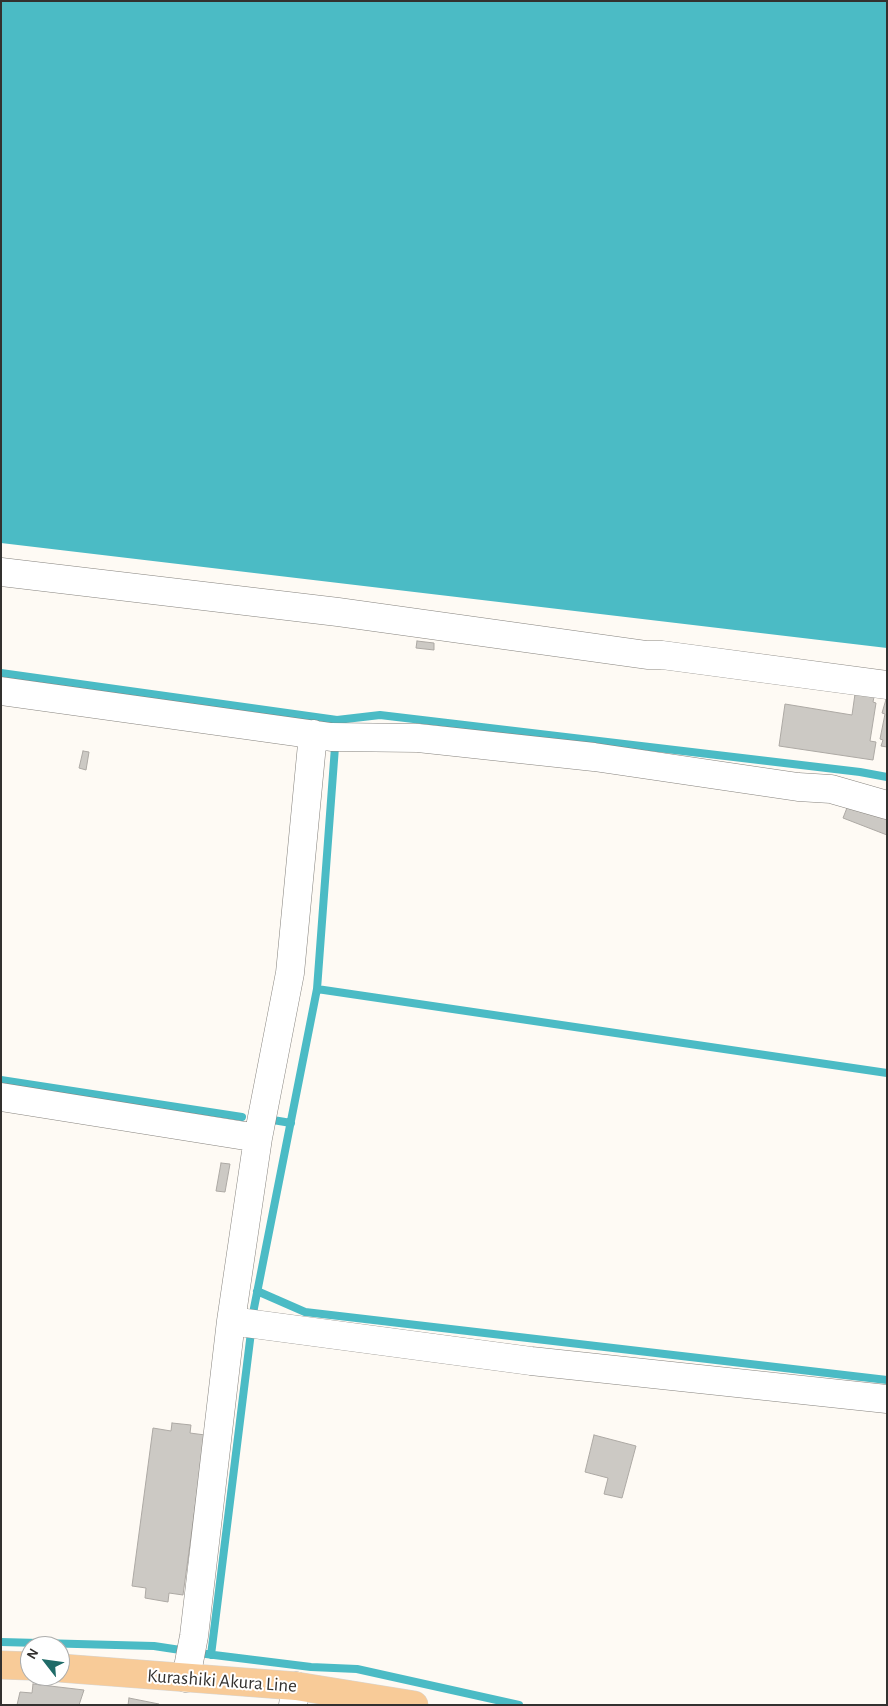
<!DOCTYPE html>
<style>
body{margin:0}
#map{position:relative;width:888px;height:1706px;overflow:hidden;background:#fefaf4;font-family:"Alegreya Sans",sans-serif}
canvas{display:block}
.frame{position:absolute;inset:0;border:2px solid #33312f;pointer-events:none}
.north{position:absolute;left:20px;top:1636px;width:50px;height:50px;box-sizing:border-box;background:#fff;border:1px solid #adadac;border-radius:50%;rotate:300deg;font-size:14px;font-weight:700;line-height:20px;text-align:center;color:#33312f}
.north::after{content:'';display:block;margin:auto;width:18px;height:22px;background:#1f6b68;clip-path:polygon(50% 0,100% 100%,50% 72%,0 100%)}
</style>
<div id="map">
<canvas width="888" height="1706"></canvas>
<div class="frame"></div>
<div class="north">N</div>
</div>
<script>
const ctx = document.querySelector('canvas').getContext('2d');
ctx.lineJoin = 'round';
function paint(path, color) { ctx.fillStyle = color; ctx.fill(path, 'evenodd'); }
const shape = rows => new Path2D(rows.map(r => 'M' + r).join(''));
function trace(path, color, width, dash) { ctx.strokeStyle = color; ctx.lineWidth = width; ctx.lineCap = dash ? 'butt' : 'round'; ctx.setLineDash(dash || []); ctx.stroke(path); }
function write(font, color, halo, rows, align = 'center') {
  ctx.font = font + ' "Alegreya Sans",sans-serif'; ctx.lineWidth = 4; ctx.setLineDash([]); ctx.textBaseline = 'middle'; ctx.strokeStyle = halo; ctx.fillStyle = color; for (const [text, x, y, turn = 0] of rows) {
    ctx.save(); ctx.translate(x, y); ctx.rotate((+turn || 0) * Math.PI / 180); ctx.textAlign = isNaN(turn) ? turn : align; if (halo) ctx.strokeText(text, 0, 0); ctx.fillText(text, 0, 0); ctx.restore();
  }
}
paint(shape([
 [1,1,887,1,887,648,1,543]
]), '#4bbbc5');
trace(shape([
 [1,673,337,720,380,715,860,772,887,777],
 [317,989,887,1073],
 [1,1080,242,1117],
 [273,1120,291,1123],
 [257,1291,305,1312,887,1380],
 [1,1642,154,1646,187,1651],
 [206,1654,311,1667,357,1669,519,1705],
 [211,1655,254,1308,317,989,337,720]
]), '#4bbbc5', 8);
const building = shape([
 [417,641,434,643,434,650,416,648,417,641],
 [855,694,874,697,873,702,876,703,870,741,876,742,873,760,779,746,785,704,852,715,855,694],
 [887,696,887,747,881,746,883,740,880,739,885,714,882,713,887,696],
 [83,751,89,752,86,770,79,768,83,751],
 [852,795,887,805,887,835,843,818,852,795],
 [221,1163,230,1164,225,1192,216,1191,221,1163],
 [172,1423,191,1425,190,1433,205,1435,183,1595,169,1593,168,1602,145,1598,146,1588,132,1586,153,1428,171,1431,172,1423],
 [594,1435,636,1446,622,1498,604,1494,608,1478,585,1472,594,1435],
 [33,1684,84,1690,79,1705,17,1705,20,1692,32,1693,33,1684],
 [129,1698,159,1704,159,1705,128,1705,129,1698]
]);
paint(building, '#ccc9c4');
trace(building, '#ada9a4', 1);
const minor = shape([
 [1,572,338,612,647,655,662,655,887,685],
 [1,691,331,737,418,738,594,757,798,787,831,789,887,805],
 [1,1097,258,1138],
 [231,1321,531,1361,887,1399],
 [186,1678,194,1636,231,1321,258,1138,290,973,313,734],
 [293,1705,296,1686]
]);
const major = shape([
 [1,1665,30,1666],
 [60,1668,296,1686,414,1705]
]);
trace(minor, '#86837e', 29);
trace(major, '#d6d6d5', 29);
trace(minor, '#fff', 28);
trace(major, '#f8cb98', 28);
write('19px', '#33312f', '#fff', [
 ["Kurashiki Akura Line",222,1681,4]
]);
</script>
